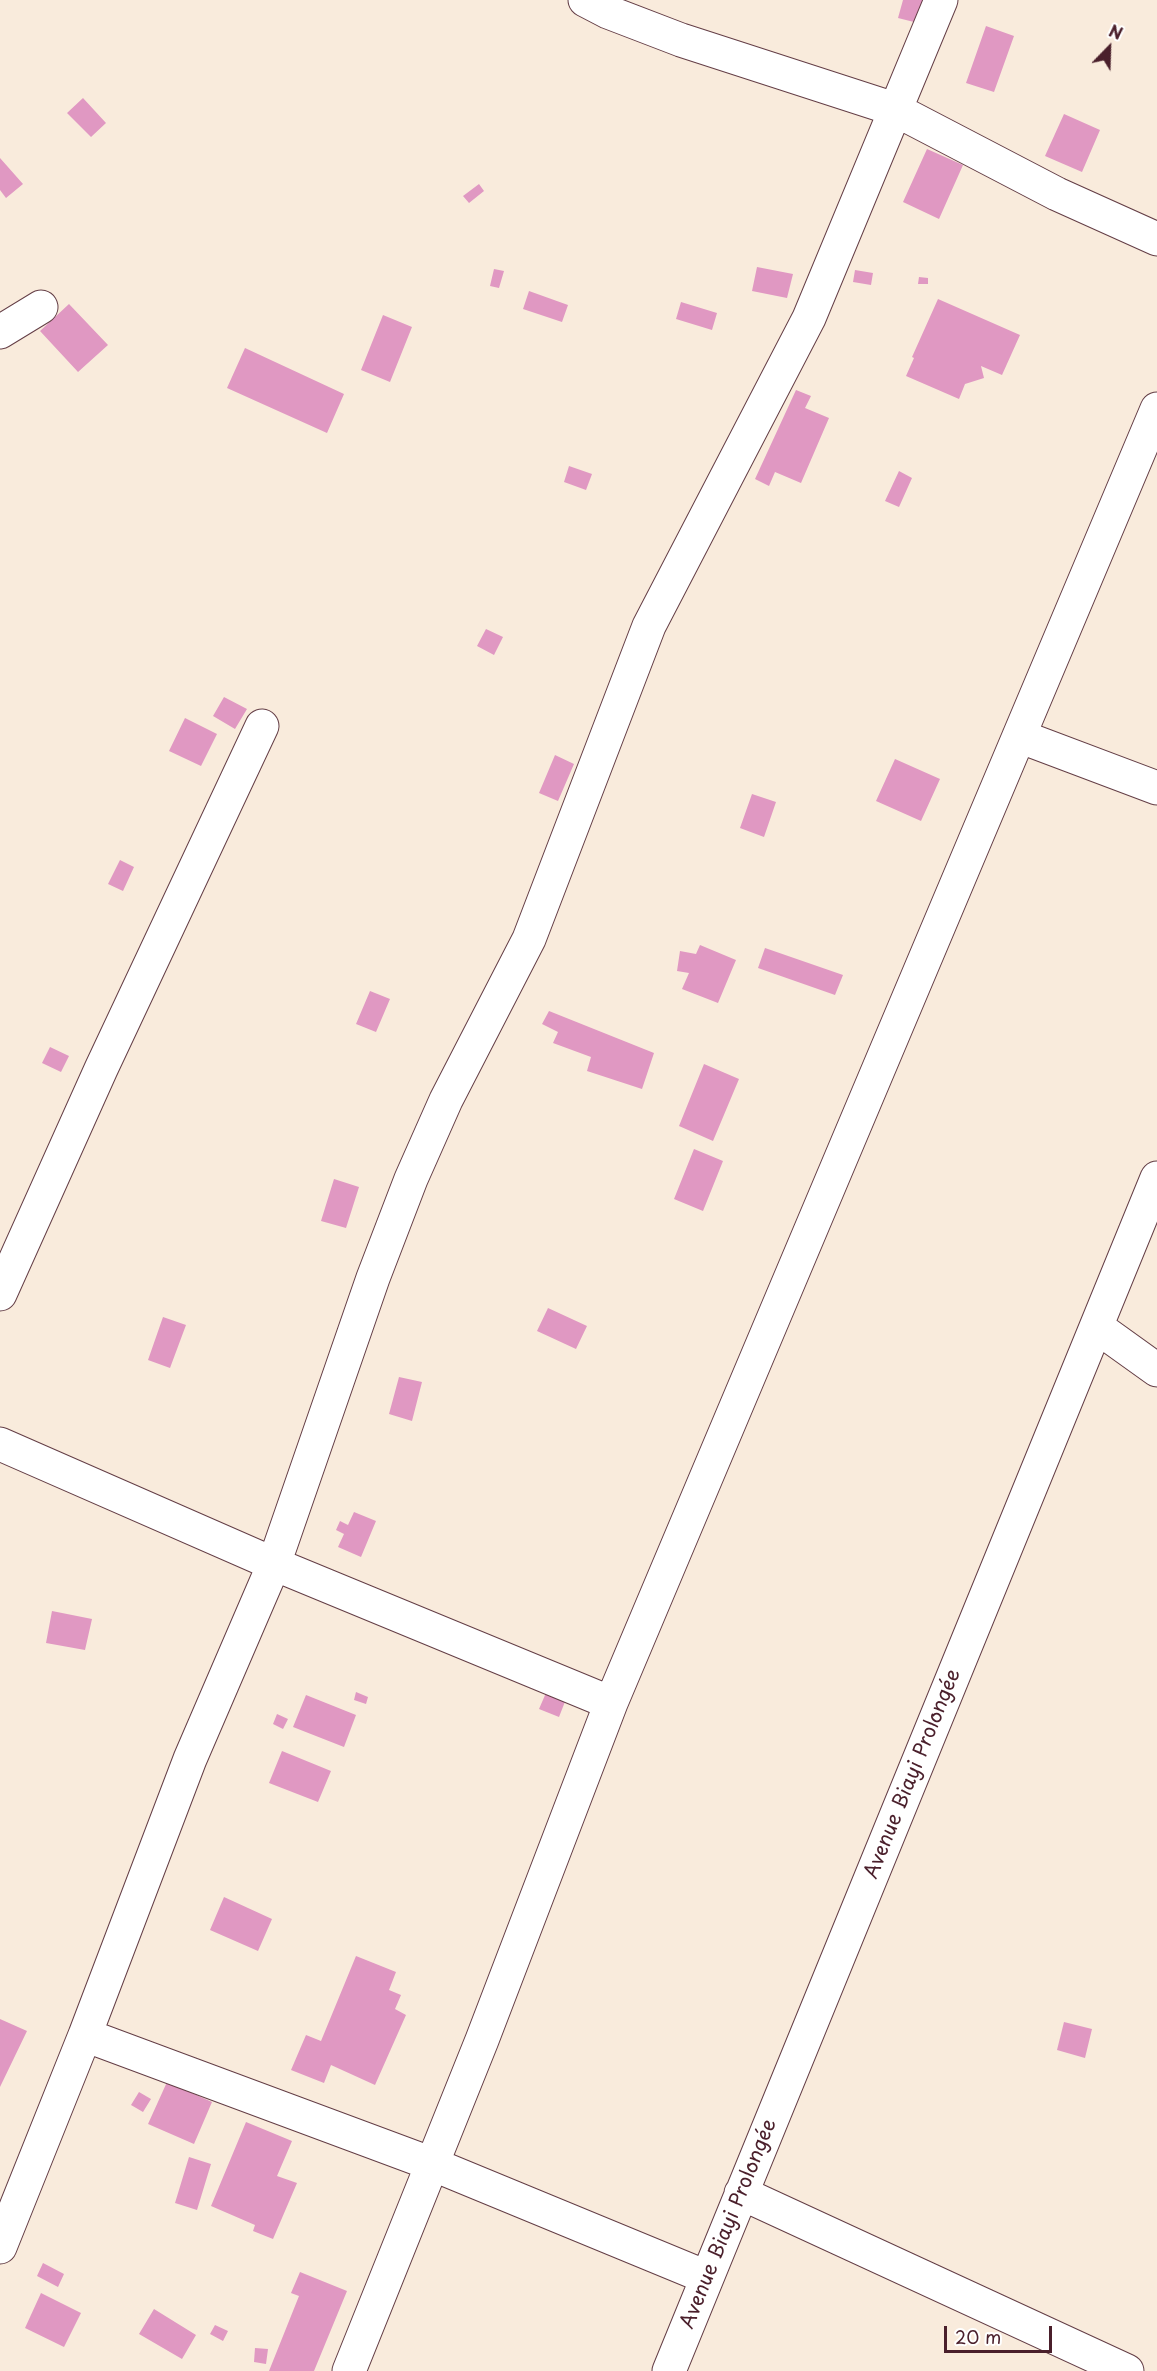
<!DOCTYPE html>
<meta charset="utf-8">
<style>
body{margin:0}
#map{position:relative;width:1157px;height:2371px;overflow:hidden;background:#f9ebdc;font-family:"Playpen Sans",sans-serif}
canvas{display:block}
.north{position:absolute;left:1079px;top:18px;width:60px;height:60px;-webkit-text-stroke:4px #fff;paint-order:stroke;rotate:23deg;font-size:16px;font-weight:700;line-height:24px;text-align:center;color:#4a1f2b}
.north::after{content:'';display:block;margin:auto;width:21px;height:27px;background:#4a1f2b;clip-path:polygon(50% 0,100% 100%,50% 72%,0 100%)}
.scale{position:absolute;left:944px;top:2326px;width:108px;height:27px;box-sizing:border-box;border:3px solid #4a1f2b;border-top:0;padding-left:8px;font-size:18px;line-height:21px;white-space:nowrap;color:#4a1f2b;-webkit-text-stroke:4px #fff;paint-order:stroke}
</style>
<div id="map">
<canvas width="1157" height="2371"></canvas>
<div class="north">N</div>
<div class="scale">20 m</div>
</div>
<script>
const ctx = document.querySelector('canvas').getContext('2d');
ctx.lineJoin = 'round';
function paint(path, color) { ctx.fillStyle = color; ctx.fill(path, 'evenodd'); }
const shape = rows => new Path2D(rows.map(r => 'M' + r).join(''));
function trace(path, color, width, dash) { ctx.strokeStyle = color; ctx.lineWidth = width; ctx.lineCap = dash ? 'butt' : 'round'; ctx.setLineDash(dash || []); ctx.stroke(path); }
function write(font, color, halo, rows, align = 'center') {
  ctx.font = font + ' "Playpen Sans",sans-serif'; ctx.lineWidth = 4.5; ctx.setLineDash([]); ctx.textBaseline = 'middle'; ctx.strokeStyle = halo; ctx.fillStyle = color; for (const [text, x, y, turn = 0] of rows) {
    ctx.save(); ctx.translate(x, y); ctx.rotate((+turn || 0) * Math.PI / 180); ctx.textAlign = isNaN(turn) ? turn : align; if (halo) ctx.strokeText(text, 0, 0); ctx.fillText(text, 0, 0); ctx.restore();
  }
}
paint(shape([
 [903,0,928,0,922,24,898,18],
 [986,26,1014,36,994,92,966,83],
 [83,98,106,123,91,137,67,113],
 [1064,114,1100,130,1082,172,1045,156],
 [927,149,963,165,939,219,903,202],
 [0,158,23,184,6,198,0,190],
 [479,184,484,191,469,203,463,196],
 [757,267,793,274,787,298,752,291],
 [494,269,504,271,499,288,490,286],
 [855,270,873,273,871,285,853,282],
 [919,277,928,278,928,284,918,284],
 [529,291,568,305,562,322,523,309],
 [938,299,1020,335,1002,375,981,366,984,378,965,384,959,399,906,376,914,358,912,357],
 [681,302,717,313,712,330,676,319],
 [69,304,108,345,78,372,40,331],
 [383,315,412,327,390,382,361,370],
 [245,348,344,394,327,433,227,388],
 [796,390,811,396,805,408,829,418,801,483,775,472,769,486,755,479],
 [569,466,592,474,586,490,564,482],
 [899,471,912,478,899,507,885,501],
 [486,629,503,637,494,655,477,646],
 [224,697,247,709,235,729,213,716],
 [185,718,217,734,201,766,169,751],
 [555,755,574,764,558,801,539,793],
 [895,759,940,779,921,821,876,801],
 [752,794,776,802,764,837,740,828],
 [120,860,134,867,123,891,108,884],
 [700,945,736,960,718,1003,682,989,689,973,677,971,680,951,696,954],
 [765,948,843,975,835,995,758,968],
 [370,991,390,999,376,1032,356,1024],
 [549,1011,654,1053,642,1089,587,1071,591,1057,553,1043,558,1032,542,1024],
 [50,1047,69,1056,61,1072,42,1063],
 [704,1064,739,1079,713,1141,679,1126],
 [694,1149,723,1161,703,1211,674,1199],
 [334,1179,359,1187,346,1228,321,1221],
 [548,1308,587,1326,576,1349,537,1331],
 [163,1317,186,1325,170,1368,148,1360],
 [399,1377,422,1382,412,1421,389,1414],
 [354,1512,376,1521,361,1557,338,1547,344,1534,336,1530,340,1521,348,1525],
 [52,1611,92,1619,85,1650,46,1643],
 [549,1686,568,1694,559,1717,539,1709],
 [356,1692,368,1697,366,1704,354,1700],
 [306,1695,356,1715,344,1747,293,1727],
 [277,1714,288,1719,283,1729,273,1724],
 [282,1751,331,1771,318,1802,269,1783],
 [224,1897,272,1919,258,1951,210,1930],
 [356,1956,396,1972,389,1990,401,1995,395,2009,406,2015,375,2085,331,2065,324,2083,291,2070,306,2035,321,2041],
 [0,2019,27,2031,0,2087],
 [1064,2022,1092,2029,1085,2058,1057,2050],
 [167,2082,212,2102,194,2144,148,2124],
 [139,2092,151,2099,143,2112,131,2105],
 [246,2122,292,2141,277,2176,297,2183,273,2239,253,2231,255,2225,211,2206],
 [189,2157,211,2164,197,2210,175,2203],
 [43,2263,64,2274,58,2287,37,2276],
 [300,2272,347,2291,314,2371,269,2371,299,2296,291,2293],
 [41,2293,81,2313,64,2347,25,2328],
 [154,2309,196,2335,182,2359,139,2334],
 [215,2325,228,2331,223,2341,210,2334],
 [255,2348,268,2349,266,2364,254,2362]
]), '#e098c2');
const minor = shape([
 [585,0,608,12,681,40,894,109,1057,194,1157,239],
 [0,332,41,307],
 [1019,736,1157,788],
 [0,1294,101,1069,262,726],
 [1097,1327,1157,1370],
 [0,1444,274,1564,611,1703],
 [85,2035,190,1759,274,1564,373,1278,411,1179,446,1100,529,939,649,626,809,318,941,0],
 [741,2193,1127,2371],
 [0,2247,85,2035,432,2164,706,2277],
 [349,2371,482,2040,611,1703,1157,409],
 [669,2371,1157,1178]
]);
trace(minor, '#643e46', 35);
trace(minor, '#fff', 33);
write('20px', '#4a1f2b', '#fff', [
 ["Avenue Biayi Prolongée",913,1774,-68],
 ["Avenue Biayi Prolongée",729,2224,-68]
]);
</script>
